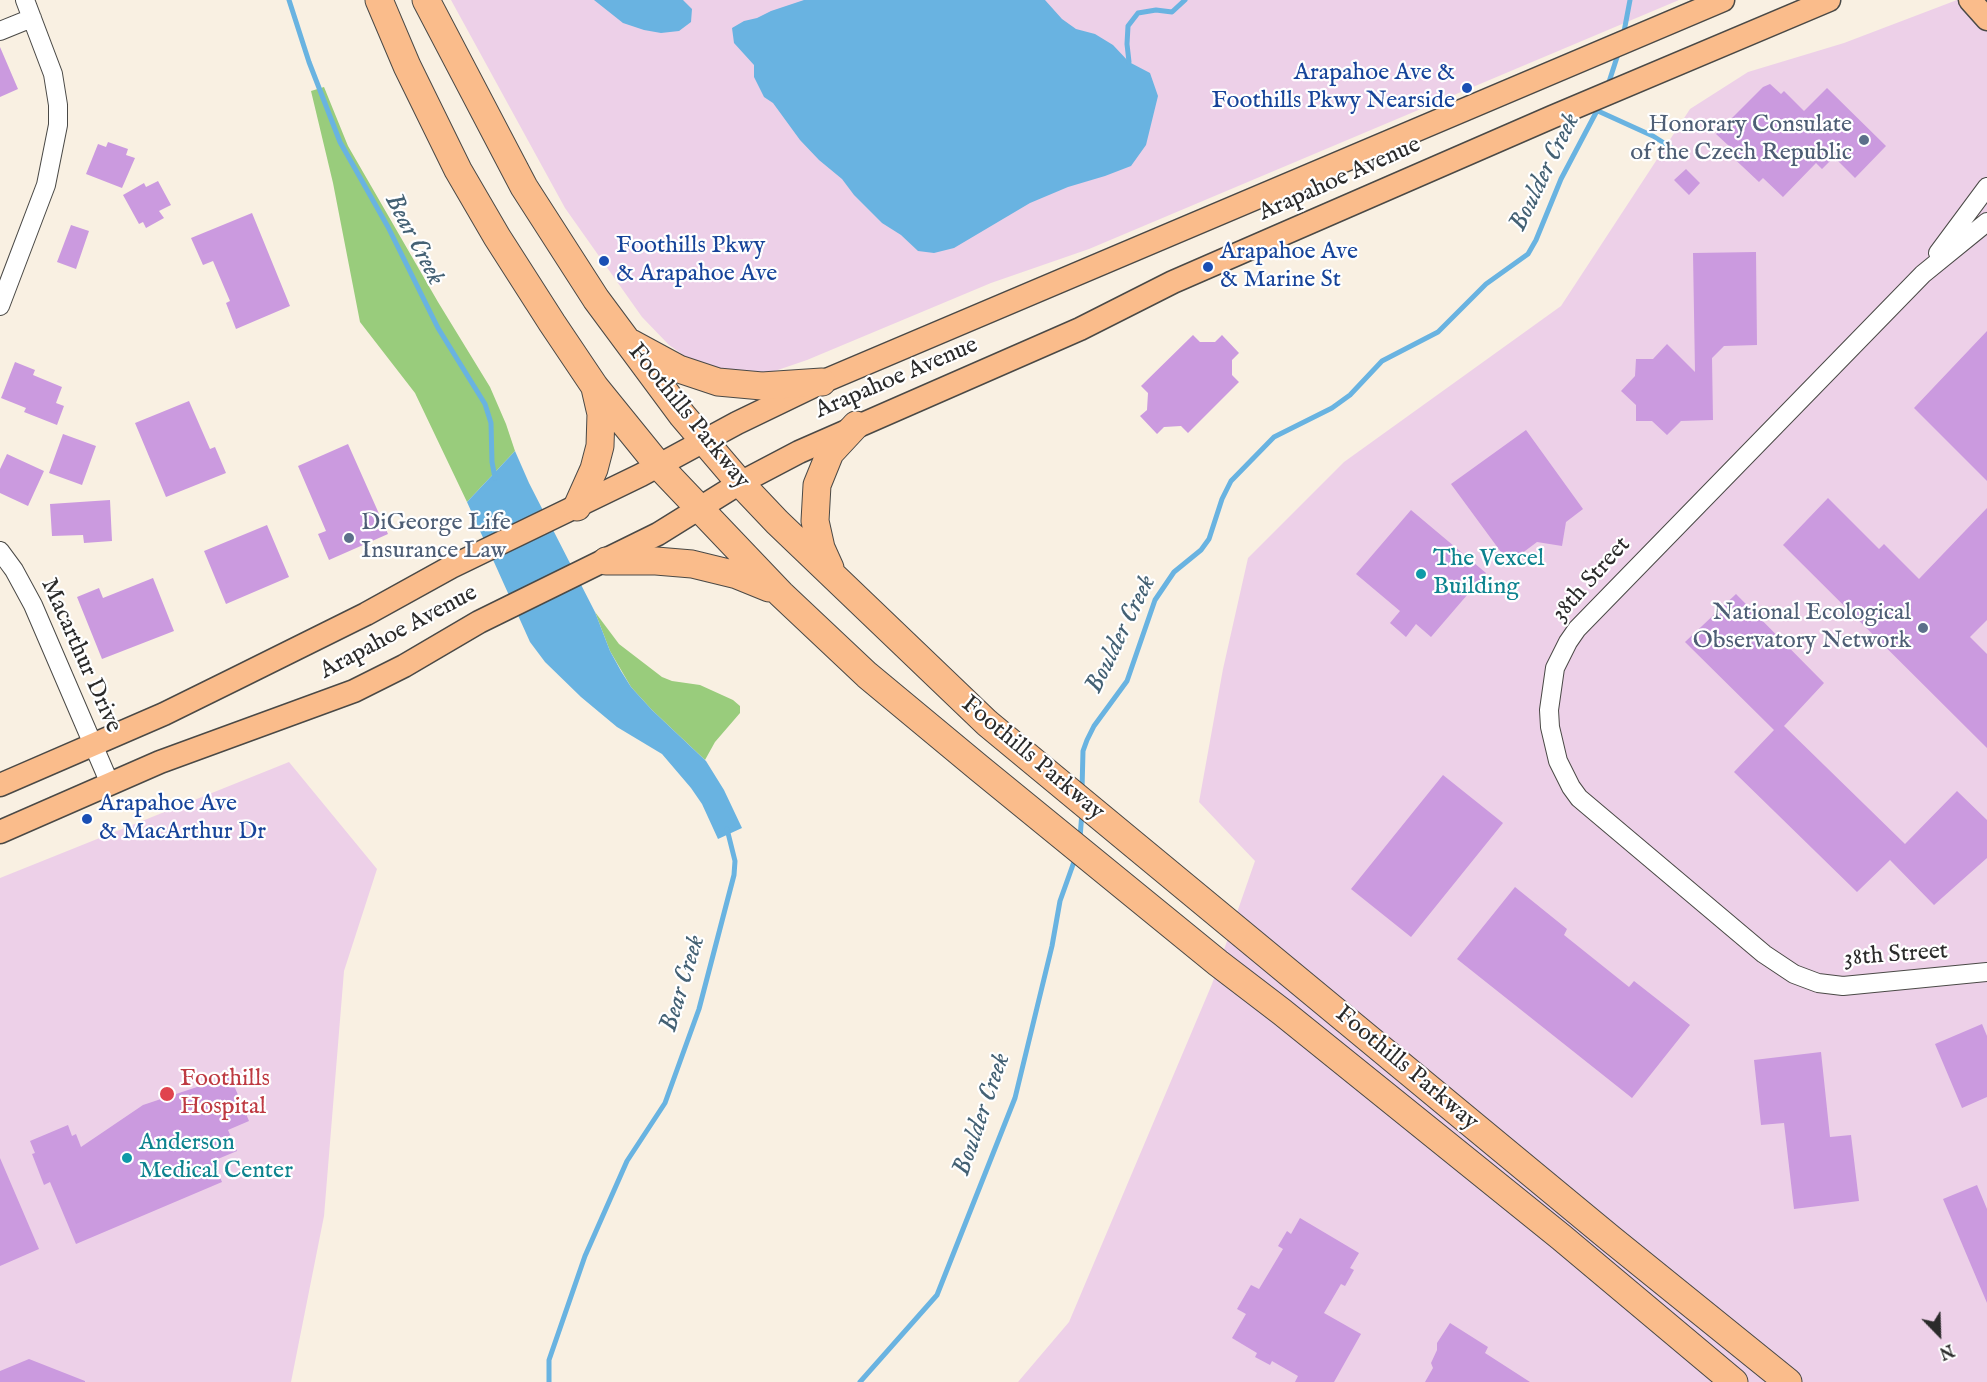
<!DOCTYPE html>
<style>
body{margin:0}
#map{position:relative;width:1987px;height:1382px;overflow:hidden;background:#f9f0e2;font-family:"IM FELL English",serif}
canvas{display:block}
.north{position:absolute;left:1909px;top:1304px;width:60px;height:60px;-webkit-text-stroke:4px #fff;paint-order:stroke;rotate:157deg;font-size:16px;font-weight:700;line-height:24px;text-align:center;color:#2b2b2b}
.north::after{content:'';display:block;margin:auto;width:21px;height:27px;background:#2b2b2b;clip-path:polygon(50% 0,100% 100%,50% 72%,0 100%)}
</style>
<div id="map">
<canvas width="1987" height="1382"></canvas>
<div class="north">N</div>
</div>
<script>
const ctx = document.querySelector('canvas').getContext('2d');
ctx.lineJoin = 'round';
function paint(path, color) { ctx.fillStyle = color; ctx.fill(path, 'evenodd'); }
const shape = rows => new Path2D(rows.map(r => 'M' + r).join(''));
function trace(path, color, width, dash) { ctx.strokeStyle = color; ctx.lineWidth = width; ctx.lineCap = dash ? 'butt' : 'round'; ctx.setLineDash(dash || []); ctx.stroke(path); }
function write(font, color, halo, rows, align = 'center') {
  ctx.font = font + ' "IM FELL English",serif'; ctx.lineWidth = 4.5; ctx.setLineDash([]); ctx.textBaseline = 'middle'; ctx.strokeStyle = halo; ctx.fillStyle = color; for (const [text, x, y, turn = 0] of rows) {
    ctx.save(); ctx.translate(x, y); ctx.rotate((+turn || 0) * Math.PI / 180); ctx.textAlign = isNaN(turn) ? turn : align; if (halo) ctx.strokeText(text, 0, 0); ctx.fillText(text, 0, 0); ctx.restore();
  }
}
paint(shape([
 [451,0,1679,0,1089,249,991,283,807,360,769,373,729,375,699,366,669,345,642,317,565,208],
 [1957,0,1987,0,1987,1382,1018,1382,1069,1322,1212,984,1255,861,1199,802,1223,669,1248,558,1344,462,1561,306,1690,109,1748,72,1844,43],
 [289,762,377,869,344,971,324,1216,291,1382,0,1382,0,878]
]), '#edd0e8');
paint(shape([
 [324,87,348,146,438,302,490,387,506,424,515,451,467,502,415,393,360,322,333,183,311,91],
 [595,612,619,644,662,677,672,681,700,685,733,700,740,706,740,713,715,742,705,760,652,710,631,687,610,651]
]), '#99cc7c');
paint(shape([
 [594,0,683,0,692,9,691,22,679,31,661,33,644,30,623,23],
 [804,0,1045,0,1062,19,1076,29,1095,34,1113,45,1129,62,1150,73,1158,96,1146,145,1131,166,1105,176,1068,187,1030,203,954,248,934,253,918,251,901,235,882,223,854,195,842,179,819,160,800,140,773,103,764,97,754,77,754,65,734,43,732,28,744,21,757,18,771,11],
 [515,451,529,483,595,612,610,651,621,671,631,687,652,710,706,761,724,790,742,828,718,839,702,804,691,788,662,754,617,727,581,697,545,662,530,642,467,502]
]), '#69b3e1');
trace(shape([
 [289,0,309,62,340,142,388,227,438,328,485,404,491,423,492,462,495,478],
 [1623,37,1630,0],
 [1129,62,1127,44,1128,26,1138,13,1156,10,1172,12,1185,0],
 [1608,85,1619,51],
 [1598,111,1653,136,1675,150],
 [1082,790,1083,751,1087,740,1094,726,1127,681,1155,600,1174,572,1201,550,1209,539,1222,499,1231,481,1274,437,1332,408,1350,395,1382,361,1438,332,1486,284,1528,254,1536,240,1561,179,1600,105],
 [1080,838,1082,812],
 [549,1382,549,1360,585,1256,627,1161,665,1103,699,1009,734,875,735,861,727,829],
 [860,1382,937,1295,1015,1098,1052,946,1060,901,1075,859]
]), '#69b3e1', 5);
paint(shape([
 [0,47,18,89,0,97],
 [1770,84,1781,94,1784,91,1804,111,1827,88,1886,146,1855,178,1834,157,1822,169,1816,163,1783,197,1763,178,1759,182,1726,151,1730,147,1716,134,1763,87],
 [108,142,128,149,126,155,135,158,122,188,86,174,98,144,106,147],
 [1686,169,1700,183,1689,195,1674,180],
 [158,181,171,205,159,211,164,218,146,228,143,222,139,224,123,195,144,183,146,187],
 [252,213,290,306,236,329,226,303,230,301,213,261,203,265,191,238],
 [71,225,89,231,76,269,57,262],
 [1756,252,1757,345,1724,346,1712,358,1713,420,1681,421,1667,435,1652,421,1636,421,1636,405,1621,391,1635,376,1636,359,1653,359,1667,344,1695,372,1693,253],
 [1987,331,1987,481,1914,408],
 [1193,335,1200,342,1215,342,1222,335,1239,353,1232,360,1232,375,1239,382,1188,433,1181,426,1164,427,1157,434,1140,416,1147,410,1148,393,1141,386],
 [15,362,35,370,33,375,62,387,56,403,64,406,57,425,24,412,26,408,1,398],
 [189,401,210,449,215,447,226,473,166,497,135,423],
 [1526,430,1583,509,1566,522,1562,546,1537,542,1509,563,1451,484],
 [63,434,96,446,82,485,49,473],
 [348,444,388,534,329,560,318,534,326,531,298,466],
 [7,454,44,471,28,506,0,493,0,469],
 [1828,498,1879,549,1884,544,1919,579,1987,508,1987,620,1970,637,1987,654,1987,748,1783,545],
 [110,500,112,541,84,543,83,535,52,536,50,504],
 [1411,510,1486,573,1431,637,1416,624,1406,637,1390,623,1400,611,1356,574],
 [267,525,289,577,226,604,204,551],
 [153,578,174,631,102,659,77,597,99,588,103,598],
 [1736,594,1824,683,1784,726,1905,844,1957,791,1987,820,1987,858,1934,905,1890,860,1857,892,1734,772,1774,730,1685,642],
 [1443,775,1503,823,1411,937,1351,889],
 [1515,887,1567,929,1564,935,1629,987,1634,981,1690,1025,1632,1098,1457,959],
 [1982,1024,1987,1036,1987,1097,1962,1108,1935,1044],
 [1821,1052,1830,1137,1851,1135,1859,1201,1794,1209,1784,1123,1761,1125,1754,1060],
 [230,1076,249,1121,228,1130,237,1151,213,1161,222,1182,76,1244,50,1182,44,1185,32,1154,35,1153,30,1141,68,1125,72,1136,76,1134,81,1147,143,1105],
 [0,1158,39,1249,0,1266],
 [1977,1185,1987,1209,1987,1303,1943,1199],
 [1300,1218,1359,1253,1350,1268,1354,1270,1345,1286,1341,1284,1324,1313,1361,1334,1334,1382,1295,1382,1298,1376,1272,1361,1270,1365,1255,1357,1257,1353,1232,1338,1246,1314,1237,1309,1251,1285,1259,1289,1283,1249,1278,1246,1287,1231,1291,1234],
 [1450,1323,1488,1347,1485,1353,1530,1382,1425,1382,1433,1368,1431,1363,1437,1350,1437,1343],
 [29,1359,85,1381,85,1382,0,1382,0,1371]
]), '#cb9adf');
const minor = shape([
 [0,31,32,18],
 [1987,222,1923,274,1577,629,1568,642,1555,668,1549,710,1550,727,1558,761,1571,787,1579,798,1764,954,1794,974,1818,983,1843,986,1987,972],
 [1938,253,1987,187],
 [0,306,46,185,58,125,58,105,53,74,25,0],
 [0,551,14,570,33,605,110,784]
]);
const major = shape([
 [1970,0,1987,19],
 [0,785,164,714,235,679,366,614,451,567,641,475,737,423,822,382,1723,0],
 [0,832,160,762,354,691,404,666,479,622,658,534,740,483,799,452,1080,329,1173,282,1552,117,1829,0]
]);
const highway = shape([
 [379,0,407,66,458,170,497,237,552,323,595,387,659,466,781,594,867,675,979,768,1218,963,1282,1012,1561,1237,1734,1382],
 [426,0,524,187,596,299,682,415,740,483,777,522,987,723,1611,1239,1788,1382],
 [631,343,679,369,718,382,762,386,822,382],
 [577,507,594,469,600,446,601,414,595,388],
 [606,561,656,561,692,564,737,575,769,588],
 [830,568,821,548,815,521,817,485,830,453,856,425]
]);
trace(minor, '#4a4946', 20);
trace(major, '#4a4946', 25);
trace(highway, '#4a4946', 29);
trace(minor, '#fff', 18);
trace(major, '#fabc8b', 22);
trace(highway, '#fabc8b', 27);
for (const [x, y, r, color] of [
 [1467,88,6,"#1a4fb4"],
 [1864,140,6,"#5c6f8a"],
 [604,261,6,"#1a4fb4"],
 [1208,267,6,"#1a4fb4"],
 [349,538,6,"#5c6f8a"],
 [1421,574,6,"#0f9aa8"],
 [1923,628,6,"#5c6f8a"],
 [87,819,6,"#1a4fb4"],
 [167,1094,8,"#e0444e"],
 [127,1158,6,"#0f9aa8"]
]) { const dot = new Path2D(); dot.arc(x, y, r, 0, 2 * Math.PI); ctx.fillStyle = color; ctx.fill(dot); trace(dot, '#fff', 2); }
write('24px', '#164399', '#fff', [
 ["Arapahoe Ave &",1455,74,"right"],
 ["Foothills Pkwy Nearside",1455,102,"right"],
 ["Foothills Pkwy",616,247],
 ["& Arapahoe Ave",616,275],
 ["Arapahoe Ave",1220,253],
 ["& Marine St",1220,281],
 ["Arapahoe Ave",99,805],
 ["& MacArthur Dr",99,833]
], 'left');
write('24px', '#4e5e75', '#fff', [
 ["Honorary Consulate",1852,126],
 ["of the Czech Republic",1852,154],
 ["DiGeorge Life",361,524,"left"],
 ["Insurance Law",361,552,"left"],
 ["National Ecological",1911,614],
 ["Observatory Network",1911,642]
], 'right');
write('24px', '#2b2b2b', '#fff', [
 ["Arapahoe Avenue",1340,180,-24],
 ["Arapahoe Avenue",897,379,-23],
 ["Foothills Parkway",688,417,51],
 ["38th Street",1592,580,-48],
 ["Arapahoe Avenue",399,633,-28],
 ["Macarthur Drive",80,656,66],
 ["Foothills Parkway",1032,759,40],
 ["38th Street",1896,956,-4],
 ["Foothills Parkway",1406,1069,40]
]);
write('24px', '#0d838f', '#fff', [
 ["The Vexcel",1433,560],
 ["Building",1433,588],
 ["Anderson",139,1144],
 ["Medical Center",139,1172]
], 'left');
write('24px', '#be3a42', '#fff', [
 ["Foothills",180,1080],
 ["Hospital",180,1108]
], 'left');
write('italic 26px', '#446174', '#fff', [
 ["Boulder Creek",1546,173,-64],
 ["Bear Creek",413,240,62],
 ["Boulder Creek",1122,635,-64],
 ["Bear Creek",684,984,-73],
 ["Boulder Creek",983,1115,-71]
]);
</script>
